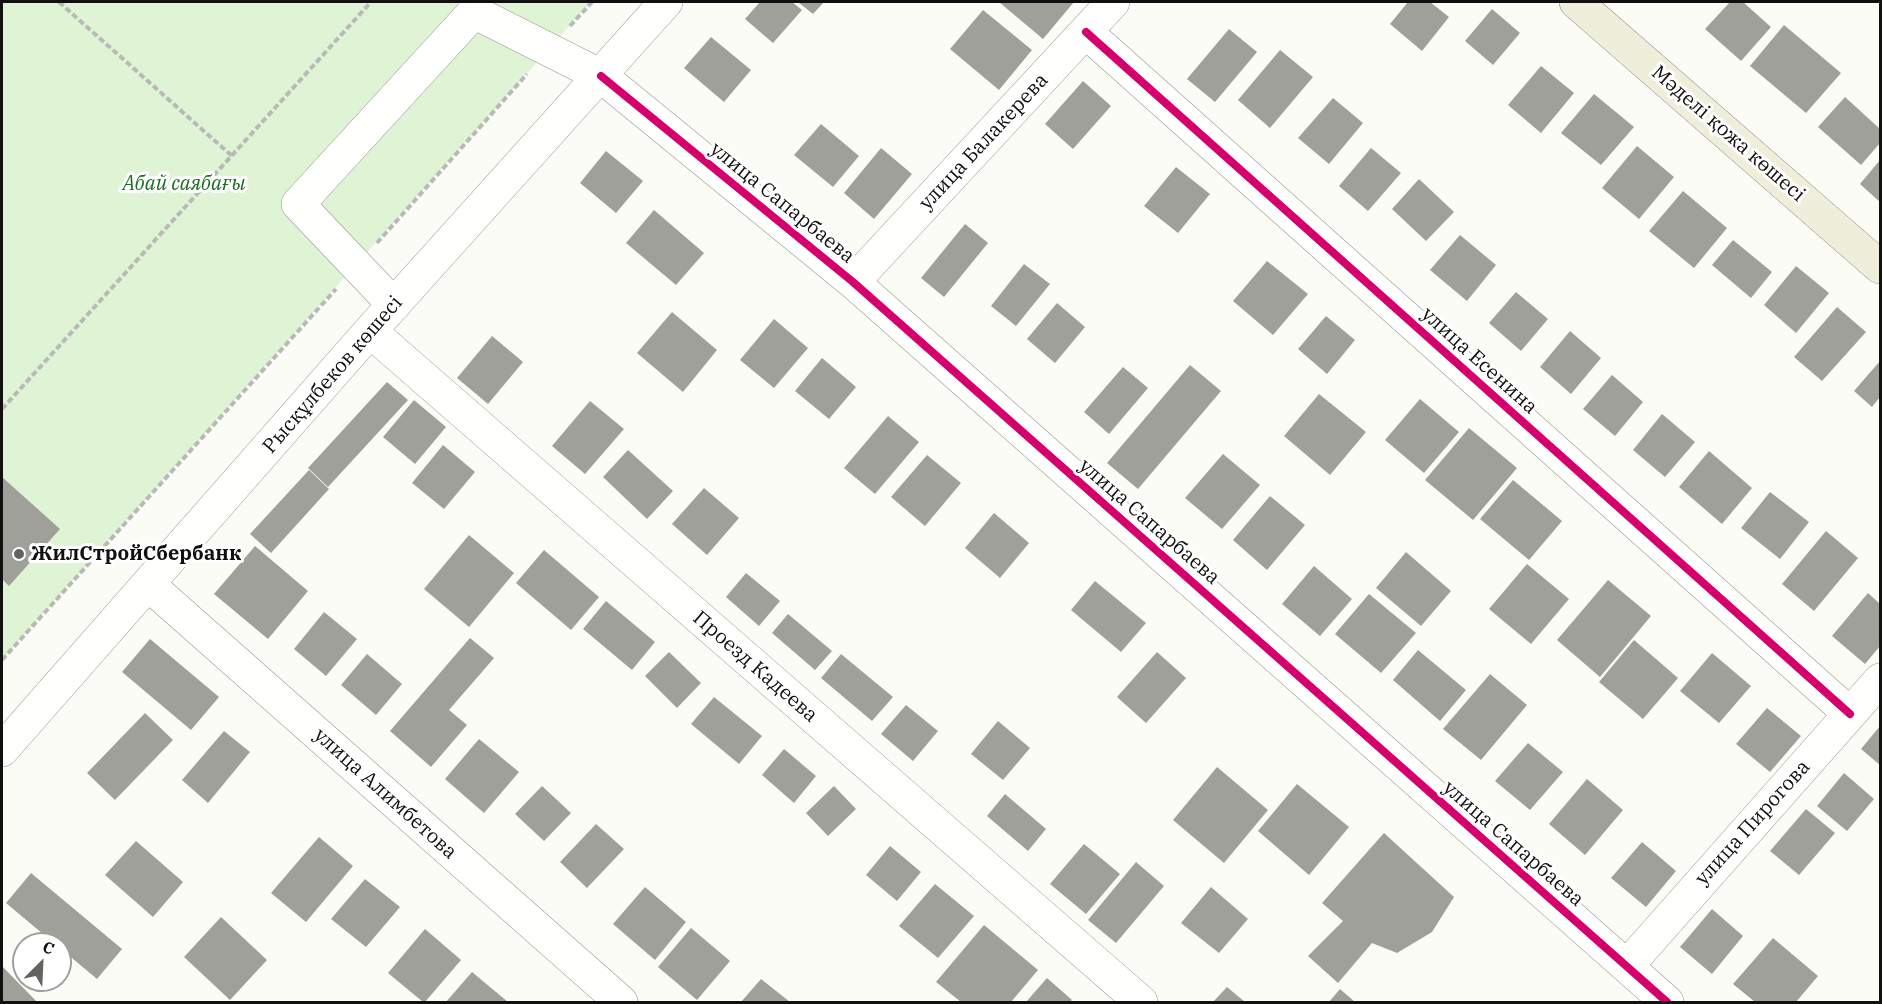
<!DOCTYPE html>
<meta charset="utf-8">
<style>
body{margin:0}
#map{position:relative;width:1882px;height:1004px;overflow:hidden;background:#fcfcf6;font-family:"IBM Plex Serif",serif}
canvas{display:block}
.frame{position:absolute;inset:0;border:3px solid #101010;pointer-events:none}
.north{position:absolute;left:12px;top:932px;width:60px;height:60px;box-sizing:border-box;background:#fff;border:2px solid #9f9f9f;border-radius:50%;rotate:24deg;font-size:16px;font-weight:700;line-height:24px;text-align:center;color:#101010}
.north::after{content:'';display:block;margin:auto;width:21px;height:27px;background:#636360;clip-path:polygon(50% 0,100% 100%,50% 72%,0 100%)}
</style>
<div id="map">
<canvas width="1882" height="1004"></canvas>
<div class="frame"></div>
<div class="north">С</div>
</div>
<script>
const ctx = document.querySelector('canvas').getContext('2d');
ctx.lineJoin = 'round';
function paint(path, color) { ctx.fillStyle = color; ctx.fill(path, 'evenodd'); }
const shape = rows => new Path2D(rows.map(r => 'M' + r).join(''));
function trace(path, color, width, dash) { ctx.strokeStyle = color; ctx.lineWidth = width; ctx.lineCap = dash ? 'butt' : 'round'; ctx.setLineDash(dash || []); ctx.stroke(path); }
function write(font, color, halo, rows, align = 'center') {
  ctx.font = font + ' "IBM Plex Serif",serif'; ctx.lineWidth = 6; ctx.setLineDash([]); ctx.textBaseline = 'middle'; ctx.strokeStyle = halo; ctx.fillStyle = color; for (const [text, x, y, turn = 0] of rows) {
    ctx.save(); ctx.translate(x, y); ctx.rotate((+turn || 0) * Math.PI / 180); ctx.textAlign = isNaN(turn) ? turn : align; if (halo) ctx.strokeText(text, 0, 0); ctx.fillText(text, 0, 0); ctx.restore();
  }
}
paint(shape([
 [2,2,591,2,2,660]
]), '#dff4d4');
paint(shape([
 [760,2,792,2,802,10,773,43,745,19],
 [798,2,824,2,813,14],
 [999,2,1074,2,1043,39],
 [1408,2,1430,2,1449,17,1422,51,1390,24],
 [1730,2,1743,2,1771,27,1741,61,1705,29],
 [1492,9,1520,33,1493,65,1465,41],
 [983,10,1032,50,999,90,950,49],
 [1784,25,1841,73,1806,113,1750,66],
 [1229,29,1257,52,1215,102,1187,79],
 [711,37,751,70,724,102,684,68],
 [1280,50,1313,77,1270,128,1238,100],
 [1541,66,1574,93,1541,133,1508,105],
 [1083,81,1111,106,1073,149,1045,124],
 [1594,94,1634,127,1601,165,1561,133],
 [1845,97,1880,129,1880,143,1861,165,1818,127],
 [1333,98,1363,123,1329,164,1298,138],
 [821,124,859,156,833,187,794,155],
 [1637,146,1674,177,1639,219,1602,188],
 [881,148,912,174,874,219,844,193],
 [1371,148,1401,173,1368,211,1339,186],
 [606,151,643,181,616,213,580,183],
 [1880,160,1880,202,1860,184],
 [1176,167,1210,194,1178,233,1144,206],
 [1419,179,1454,212,1426,241,1392,209],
 [1683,191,1727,228,1694,268,1649,231],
 [654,210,704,253,676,285,626,243],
 [965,224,988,243,944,297,921,278],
 [1460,235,1496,265,1467,301,1430,270],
 [1733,240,1772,272,1751,298,1712,265],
 [1267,261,1308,294,1273,335,1233,301],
 [1024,264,1050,284,1016,326,991,306],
 [1796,266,1829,293,1796,333,1764,305],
 [1516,292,1548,319,1521,351,1489,323],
 [1057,303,1085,327,1055,363,1027,339],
 [1837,307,1866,332,1822,381,1794,357],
 [672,312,717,350,683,392,637,353],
 [1326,316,1355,340,1327,374,1298,349],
 [774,319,808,348,774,388,740,360],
 [1570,331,1601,358,1571,394,1540,367],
 [492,336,523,362,488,404,457,378],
 [822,358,856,387,829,419,795,391],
 [1880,361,1880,397,1872,407,1854,391],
 [1190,365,1221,391,1138,489,1107,463],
 [1123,367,1148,388,1109,434,1084,412],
 [1612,375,1643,402,1615,436,1583,409],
 [387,382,408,400,328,487,308,468],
 [1319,394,1366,432,1330,475,1284,436],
 [1420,399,1459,432,1424,473,1385,440],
 [414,400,446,427,415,464,383,437],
 [590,401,624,429,585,474,552,446],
 [1662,414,1695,442,1665,477,1633,450],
 [888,416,919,442,875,494,844,468],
 [1469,428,1517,468,1473,520,1425,480],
 [443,445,475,472,444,509,412,483],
 [628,450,673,491,647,519,603,477],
 [1709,451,1752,488,1722,524,1679,487],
 [1223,454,1260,485,1222,529,1185,498],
 [927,455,961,483,925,526,891,497],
 [309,470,329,489,271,553,250,534],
 [2,477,60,529,9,586,2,579],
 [1513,480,1562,521,1529,560,1480,519],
 [704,488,739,518,707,555,672,524],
 [1770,492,1809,522,1780,559,1741,528],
 [1270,496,1305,525,1267,570,1233,540],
 [994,513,1029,543,1000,578,965,548],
 [1826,531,1858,558,1814,611,1782,584],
 [469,535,514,573,469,627,424,589],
 [255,546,308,591,268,639,214,594],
 [544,550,599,597,571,630,516,583],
 [1406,552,1451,591,1421,626,1376,588],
 [1527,564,1569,599,1531,644,1489,609],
 [1314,566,1352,599,1320,636,1282,604],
 [746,573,780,601,759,626,726,597],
 [1608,580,1651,616,1600,677,1557,640],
 [1095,581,1146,623,1121,652,1071,610],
 [1868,593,1880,604,1880,646,1865,664,1832,636],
 [1369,594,1416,633,1381,673,1335,634],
 [606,601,655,642,632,670,583,629],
 [324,612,357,639,326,676,294,649],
 [788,614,832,651,815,670,772,633],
 [470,638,494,658,449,710,467,725,431,767,390,731],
 [150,639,219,697,191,730,122,672],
 [1634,640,1678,678,1643,719,1599,682],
 [1418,650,1466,690,1440,721,1393,680],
 [669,652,701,683,677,708,645,676],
 [1157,652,1186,678,1146,723,1117,697],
 [1712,653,1751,686,1719,723,1680,691],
 [367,654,402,684,376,715,341,685],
 [841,654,893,697,872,721,821,678],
 [1490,674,1527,705,1481,760,1443,729],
 [714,697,762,736,739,764,691,724],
 [906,705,938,731,913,761,881,734],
 [1767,708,1801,736,1770,772,1736,744],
 [145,713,173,740,115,800,87,773],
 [998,721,1030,748,1003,780,971,754],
 [1880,726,1880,765,1861,749],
 [224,731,250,752,208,803,182,780],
 [479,739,519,772,484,813,445,779],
 [1528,743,1563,772,1530,810,1495,781],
 [784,749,816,776,794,803,762,775],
 [1217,767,1268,810,1224,863,1173,820],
 [1844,773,1874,799,1847,831,1817,806],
 [1587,779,1623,810,1585,855,1549,824],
 [1297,784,1349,827,1309,875,1258,831],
 [542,786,571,813,544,841,515,814],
 [834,786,856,809,828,836,806,813],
 [1005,794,1046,829,1028,851,987,816],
 [1806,809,1835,833,1799,875,1770,851],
 [596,824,624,849,587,888,560,862],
 [1384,833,1454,897,1432,932,1397,953,1372,943,1338,983,1308,956,1343,921,1322,903],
 [319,837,353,866,306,922,271,893],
 [136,841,183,882,153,917,105,875],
 [1642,842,1676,871,1646,907,1611,878],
 [1084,844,1120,874,1086,914,1050,884],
 [890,846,921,872,897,901,866,875],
 [1136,862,1164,886,1116,943,1088,920],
 [31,873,122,949,97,979,60,948,60,944,55,944,6,903],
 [365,879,400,907,366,947,331,919],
 [935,884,974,916,938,958,899,926],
 [645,887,686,922,655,960,613,924],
 [1211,887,1248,919,1219,953,1181,923],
 [1712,909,1743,936,1712,974,1680,947],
 [221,917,267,960,230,1000,184,957],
 [984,925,1038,970,1011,1002,961,1002,936,982],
 [691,928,730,961,697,1000,658,967],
 [425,929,461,960,425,1002,423,1002,388,973],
 [1773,938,1818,976,1796,1002,1755,1002,1733,984],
 [2,966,37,1002,2,1002],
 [472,972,508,1002,446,1002],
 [1047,978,1072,1000,1070,1002,1026,1002],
 [761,979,790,1002,741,1002],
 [1227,987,1245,1002,1213,1002],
 [1340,989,1355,1002,1329,1002]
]), '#a0a09b');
const minor = shape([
 [1086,32,1850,714],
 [853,282,1113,2],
 [394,305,298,204,474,12,601,76,853,282,1667,1002],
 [370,331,1141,1002],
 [149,585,621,1002],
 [2,750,370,331,666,2],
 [1627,966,1880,680]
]);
const major = shape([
 [1576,2,1880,267]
]);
trace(minor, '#969694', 34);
trace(major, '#848481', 34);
trace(shape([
 [59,2,232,156],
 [570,26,592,2],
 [377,243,527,74],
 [2,409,371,2],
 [2,660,336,289]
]), '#b9b9b8', 4, [6, 3]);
trace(minor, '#fffffe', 33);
trace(major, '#eeeeda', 33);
trace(shape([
 [1086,32,1850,714],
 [601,76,853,282,1667,1002]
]), '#d6006c', 8);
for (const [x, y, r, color] of [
 [19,554,6,"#636360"]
]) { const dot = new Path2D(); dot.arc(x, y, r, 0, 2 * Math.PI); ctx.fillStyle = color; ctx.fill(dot); trace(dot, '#fff', 2); }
write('20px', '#101010', '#fff', [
 ["Мәделі қожа көшесі",1728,134,41],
 ["улица Балакерева",984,142,-47],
 ["улица Сапарбаева",782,203,39],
 ["улица Есенина",1479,361,42],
 ["Рысқұлбеков көшесі",333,375,-49],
 ["улица Сапарбаева",1149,522,41],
 ["Проезд Кадеева",755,667,41],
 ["улица Алимбетова",385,794,42],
 ["улица Пирогова",1753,823,-48],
 ["улица Сапарбаева",1513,844,41]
]);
write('italic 20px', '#1a6e1e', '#fff', [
 ["Абай саябағы",184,184]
]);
write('bold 20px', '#101010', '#fff', [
 ["ЖилСтройСбербанк",31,554]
], 'left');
</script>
